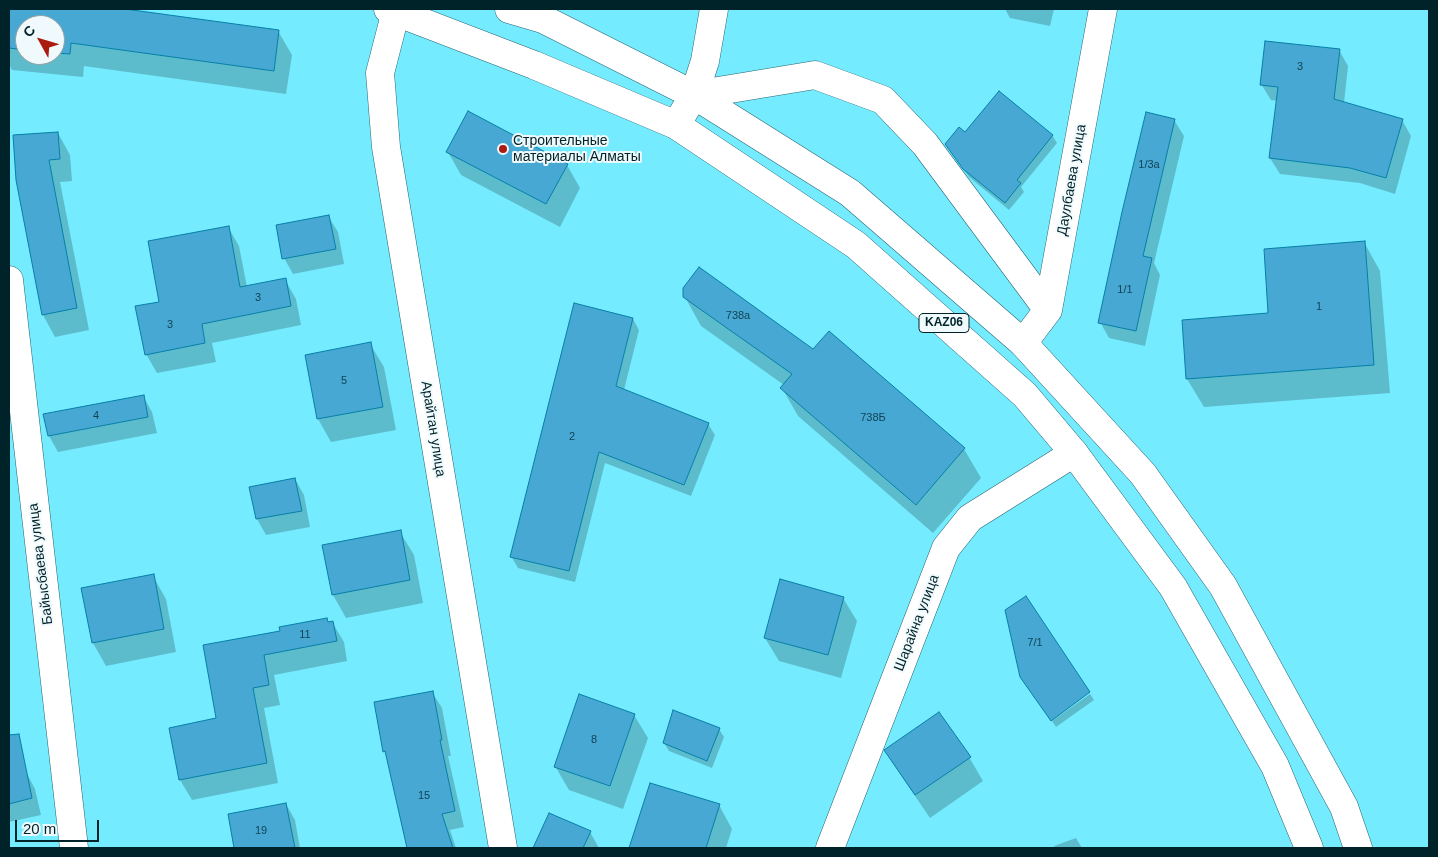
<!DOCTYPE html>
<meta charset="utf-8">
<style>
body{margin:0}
#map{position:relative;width:1438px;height:857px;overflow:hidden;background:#75ebff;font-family:Helvetica,sans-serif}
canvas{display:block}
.frame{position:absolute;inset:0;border:10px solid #002329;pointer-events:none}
.north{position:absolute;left:15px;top:15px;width:50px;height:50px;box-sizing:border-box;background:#f0fafc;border:1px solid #90a4a8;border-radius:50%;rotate:309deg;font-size:14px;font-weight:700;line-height:20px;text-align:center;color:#002329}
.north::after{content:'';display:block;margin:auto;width:18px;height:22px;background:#ab1b0f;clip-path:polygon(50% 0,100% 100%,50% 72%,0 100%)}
.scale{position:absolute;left:15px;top:820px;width:84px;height:22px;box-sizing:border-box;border:2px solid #002329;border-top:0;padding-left:6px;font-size:15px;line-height:18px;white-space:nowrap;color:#002329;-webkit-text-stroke:4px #f0fafc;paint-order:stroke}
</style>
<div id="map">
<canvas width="1438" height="857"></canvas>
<div class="frame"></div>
<div class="north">С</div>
<div class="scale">20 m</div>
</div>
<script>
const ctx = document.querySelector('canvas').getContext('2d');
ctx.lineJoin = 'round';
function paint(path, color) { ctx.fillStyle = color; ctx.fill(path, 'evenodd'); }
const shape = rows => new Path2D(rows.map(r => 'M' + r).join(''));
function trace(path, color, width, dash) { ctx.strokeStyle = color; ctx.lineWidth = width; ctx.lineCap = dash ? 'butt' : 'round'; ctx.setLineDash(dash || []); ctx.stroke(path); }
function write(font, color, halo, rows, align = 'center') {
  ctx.font = font + ' Helvetica,sans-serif'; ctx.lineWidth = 4; ctx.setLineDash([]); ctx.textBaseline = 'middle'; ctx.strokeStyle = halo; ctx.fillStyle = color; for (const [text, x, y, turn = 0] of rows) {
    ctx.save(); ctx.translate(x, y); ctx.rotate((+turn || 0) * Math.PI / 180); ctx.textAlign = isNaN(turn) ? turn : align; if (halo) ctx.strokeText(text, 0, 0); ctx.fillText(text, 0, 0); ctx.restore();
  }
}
paint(shape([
 [9,9,116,9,278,31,292,55,286,94,84,66,83,77,12,70,9,64],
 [25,25,55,25,55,55,25,55],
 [1005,9,1054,9,1050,26,1010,18],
 [1339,50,1348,66,1344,103,1402,120,1411,136,1395,194,1360,183,1280,174,1270,158,1278,101,1271,100,1261,84],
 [1174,120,1184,136,1154,263,1160,275,1145,346,1109,338,1100,322],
 [58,133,70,155,72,181,60,182,89,330,55,337,43,315,17,180],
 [965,134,1052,135,1057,143,1021,187,1024,192,1009,210,969,177,951,152,946,145],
 [448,152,567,165,580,188,560,227,461,175],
 [328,216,338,232,344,264,293,274,284,258],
 [228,227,239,246,247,287,285,280,296,299,301,325,212,343,216,362,157,373,146,354,161,303],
 [1364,242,1380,271,1390,393,1204,407,1187,379,1183,321,1270,314],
 [685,297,814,351,829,332,964,449,981,478,933,533,798,416,782,388,784,385,701,326],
 [633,319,639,330,624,390,708,424,715,435,691,496,605,463,575,582,518,568,511,556],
 [370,344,384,367,396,430,331,442,318,419],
 [143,396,152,412,157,433,58,452,49,436],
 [295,479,304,495,310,527,266,535,257,519,251,488],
 [400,532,414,555,423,603,346,618,333,595,323,546],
 [153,576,166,599,176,652,106,666,93,643],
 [843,598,857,621,841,678,779,661,765,638],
 [327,620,329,623,332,622,344,642,347,661,274,675,280,705,264,708,278,783,192,800,180,780,170,728,218,719,204,646,281,632],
 [432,692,442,708,451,756,448,756,464,827,450,830,456,848,409,848,388,757,384,751,375,703],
 [1090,694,1094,700,1056,727,1052,721],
 [634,715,648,738,623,809,569,790,555,766],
 [719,729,724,737,712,768,669,751,664,743],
 [886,751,969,757,983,781,930,818,900,774],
 [26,772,35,789,41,815,9,822,9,776],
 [651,784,719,805,732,829,726,848,630,848],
 [286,804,295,820,300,848,235,848,229,815],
 [550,814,590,832,599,848,535,848],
 [1076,838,1082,848,1055,848,1054,846]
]), '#0003');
const building = shape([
 [9,9,125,9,279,30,274,71,71,43,70,54,55,53,55,25,25,25,25,50,9,48,9,9],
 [1265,41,1340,49,1334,99,1403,119,1386,178,1350,168,1269,158,1278,87,1260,85,1265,41],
 [999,91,1053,135,1017,180,1021,183,1005,203,963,169,945,144,959,127,965,132,999,91],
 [468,111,568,164,546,204,446,152,468,111],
 [1146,112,1175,119,1143,256,1152,258,1136,331,1098,323,1122,212,1146,112],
 [58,132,60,159,49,160,77,308,42,315,16,180,13,135,58,132],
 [329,215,336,249,282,259,276,225,329,215],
 [229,226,240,287,286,278,291,306,202,324,205,343,145,355,135,306,159,302,148,241,229,226],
 [1365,241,1374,365,1186,379,1182,320,1268,313,1264,249,1365,241],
 [699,267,813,349,829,331,965,448,916,505,780,388,792,374,683,297,683,288,699,267],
 [574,303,633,318,616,386,709,423,684,485,599,452,569,571,510,557,574,303],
 [371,342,383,407,317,419,305,355,371,342],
 [144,395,148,417,48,436,43,414,144,395],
 [295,478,302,511,256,519,249,487,295,478],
 [401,530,410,580,332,595,322,545,401,530],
 [154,574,164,629,92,643,81,588,154,574],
 [780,579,844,597,828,655,764,638,780,579],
 [1026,596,1090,692,1051,721,1020,677,1005,610,1026,596],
 [327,618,328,622,333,621,337,641,264,655,269,685,253,688,267,763,179,780,169,728,216,718,203,645,280,631,279,627,327,618],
 [433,691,442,740,440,740,455,811,442,814,453,848,407,848,385,751,383,752,374,702,433,691],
 [579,694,635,714,610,786,554,767,579,694],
 [673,710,720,728,707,761,663,743,673,710],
 [939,712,971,757,915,795,884,750,939,712],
 [19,734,32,798,9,804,9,735,19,734],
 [650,783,720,804,706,848,629,848,650,783],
 [286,803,295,848,234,848,228,814,286,803],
 [549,813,591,831,583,848,533,848,549,813]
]);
paint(building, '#46a8d3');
trace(building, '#067fa7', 1);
const minor = shape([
 [396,11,380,73,386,147,503,848],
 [694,95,815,75,883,100,925,144,1048,310],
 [676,125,694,95,705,61,714,9],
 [9,280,74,848],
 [1023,343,1048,310,1103,9],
 [830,848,946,548,970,518,1074,453]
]);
const highway = shape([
 [388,9,534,65,676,125,856,245,1025,395,1074,453,1173,587,1275,766,1309,848],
 [509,9,543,19,694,95,850,193,1023,343,1143,474,1223,586,1344,807,1358,848]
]);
trace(minor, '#276771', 29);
trace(highway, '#276771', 29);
trace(minor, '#fff', 28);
trace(highway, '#fff', 28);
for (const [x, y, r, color] of [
 [503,149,5,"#ab1b0f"]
]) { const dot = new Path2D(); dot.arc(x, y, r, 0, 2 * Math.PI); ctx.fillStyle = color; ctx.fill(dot); trace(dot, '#f0fafc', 2); }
write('11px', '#124454', null, [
 ["3",1300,67],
 ["1/3а",1149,165],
 ["1/1",1125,290],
 ["3",258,298],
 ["1",1319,307],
 ["738а",738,316],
 ["3",170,325],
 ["5",344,381],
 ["4",96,416],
 ["738Б",873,418],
 ["2",572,437],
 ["11",305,635],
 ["7/1",1035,643],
 ["8",594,740],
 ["15",424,796],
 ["19",261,831]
]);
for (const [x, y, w] of [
 [944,323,50]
]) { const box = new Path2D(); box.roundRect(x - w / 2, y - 9.5, w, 19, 4); ctx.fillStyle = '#f0fafc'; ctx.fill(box); trace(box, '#002329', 1); }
write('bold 12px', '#002329', null, [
 ["KАZ06",944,323]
]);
write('14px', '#002329', '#f0fafc', [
 ["Строительные",513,141],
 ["материалы Алматы",513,157]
], 'left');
write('14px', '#002329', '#f0fafc', [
 ["Даулбаева улица",1072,180,-80],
 ["Арайтан улица",433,429,81],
 ["Байысбаева улица",41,564,-97],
 ["Шарайна улица",917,623,-69]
]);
</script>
